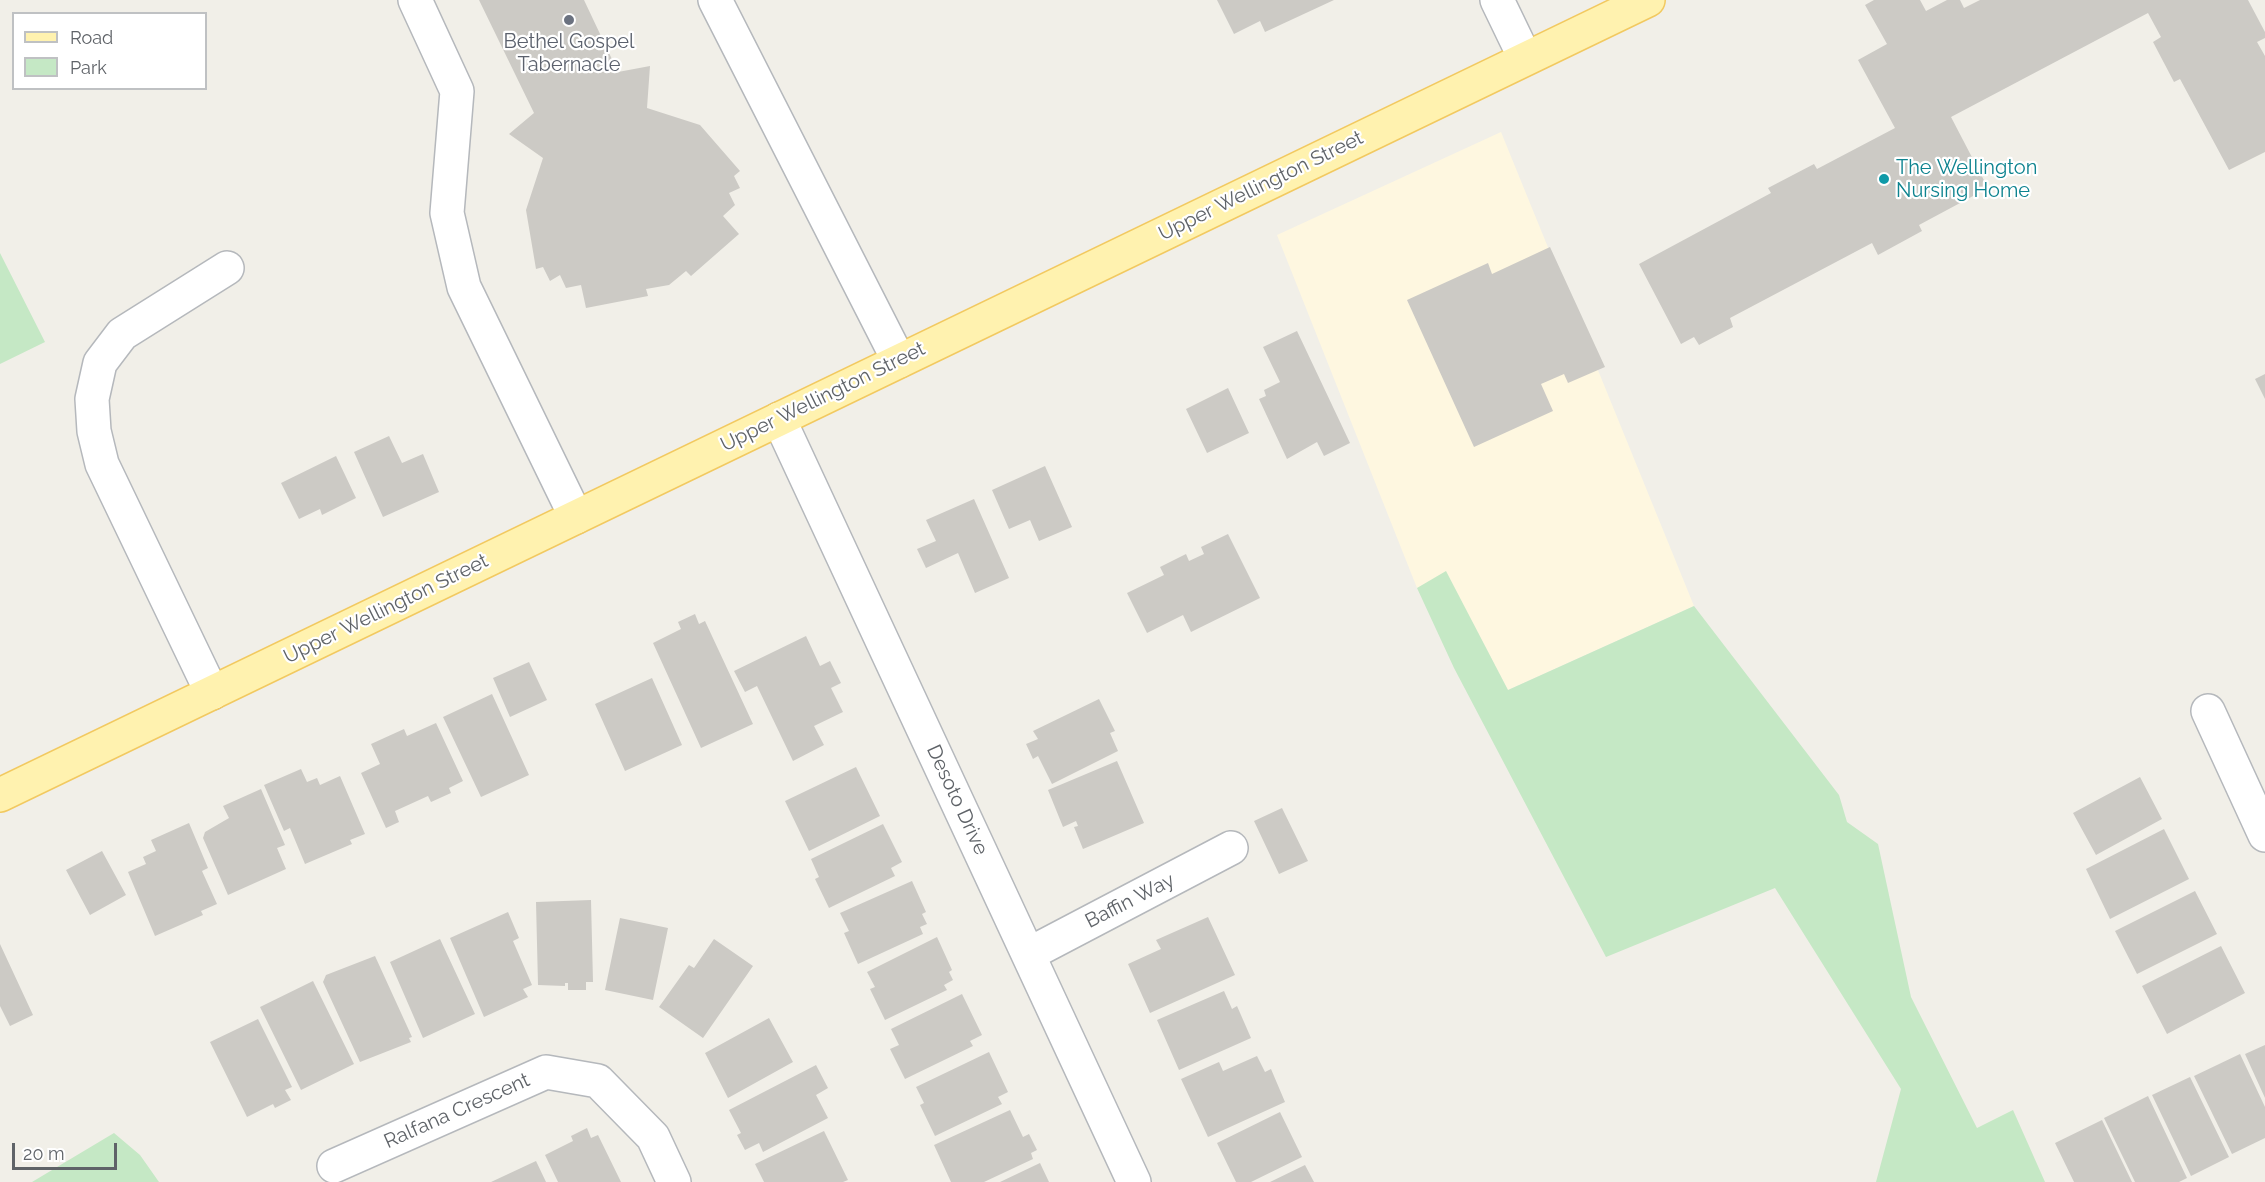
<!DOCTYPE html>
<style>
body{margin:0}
#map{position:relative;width:2265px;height:1182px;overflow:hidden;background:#f1efe8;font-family:Raleway,sans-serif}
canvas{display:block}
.legend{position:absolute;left:12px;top:12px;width:195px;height:78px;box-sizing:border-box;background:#fff;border:2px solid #bfc1c3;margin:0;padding:8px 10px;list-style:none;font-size:18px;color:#5f6368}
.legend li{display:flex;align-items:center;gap:12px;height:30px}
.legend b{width:30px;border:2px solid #bfc1c3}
.scale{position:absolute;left:12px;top:1143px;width:105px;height:27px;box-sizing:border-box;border:3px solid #5f6368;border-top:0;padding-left:8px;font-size:18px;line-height:21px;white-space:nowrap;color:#5f6368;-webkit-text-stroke:4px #fff;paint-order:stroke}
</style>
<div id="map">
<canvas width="2265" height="1182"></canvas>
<ul class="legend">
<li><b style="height:8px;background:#fff2af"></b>Road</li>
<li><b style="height:16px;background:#c5e8c5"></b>Park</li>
</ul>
<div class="scale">20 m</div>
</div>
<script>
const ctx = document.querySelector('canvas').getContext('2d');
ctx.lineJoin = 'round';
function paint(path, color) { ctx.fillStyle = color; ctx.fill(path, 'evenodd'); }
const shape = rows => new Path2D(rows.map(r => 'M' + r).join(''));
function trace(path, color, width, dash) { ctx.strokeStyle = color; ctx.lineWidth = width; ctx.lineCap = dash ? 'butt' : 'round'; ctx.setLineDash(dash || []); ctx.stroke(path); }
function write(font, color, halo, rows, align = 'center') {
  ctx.font = font + ' Raleway,sans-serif'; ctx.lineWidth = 4.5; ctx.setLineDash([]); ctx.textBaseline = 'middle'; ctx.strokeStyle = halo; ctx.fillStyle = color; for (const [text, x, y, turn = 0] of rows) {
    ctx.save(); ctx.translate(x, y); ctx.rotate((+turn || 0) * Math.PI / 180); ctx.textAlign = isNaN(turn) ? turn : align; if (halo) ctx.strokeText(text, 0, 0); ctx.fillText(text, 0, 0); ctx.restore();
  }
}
paint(shape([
 [1501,132,1694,606,1508,690,1446,572,1417,588,1277,235]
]), '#fef7e0');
paint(shape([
 [0,253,45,342,0,364],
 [1446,571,1508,690,1694,606,1839,795,1847,822,1878,844,1911,997,1977,1128,2013,1110,2045,1182,1876,1182,1901,1089,1775,888,1606,957,1454,668,1417,588],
 [114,1133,140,1155,159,1182,32,1182]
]), '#c5e8c5');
paint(shape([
 [479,0,584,0,618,72,650,66,647,108,700,125,740,171,734,176,740,188,729,193,735,205,723,216,739,234,691,276,686,271,669,285,646,289,648,296,586,308,581,285,566,288,560,275,550,281,543,267,536,269,526,210,543,158,509,134,534,113],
 [1217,0,1334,0,1265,32,1260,21,1234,34],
 [1874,0,1920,0,1926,11,1947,0,1960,0,1964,8,1980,0,2248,0,2265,32,2265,38,2257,42,2265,56,2265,152,2229,170,2180,79,2174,82,2153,42,2161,37,2148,13,1951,117,1988,188,1919,225,1922,231,1878,255,1872,243,1730,318,1733,327,1699,345,1694,337,1681,344,1639,264,1771,193,1768,188,1814,164,1817,169,1895,128,1858,60,1887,44,1865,5],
 [1550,247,1605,367,1568,383,1564,374,1541,384,1553,411,1474,447,1407,300,1488,263,1492,274],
 [1297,331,1350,443,1324,456,1317,442,1287,459,1259,399,1266,396,1264,390,1280,382,1263,347],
 [2265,374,2265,399,2255,379],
 [1228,388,1249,433,1207,453,1186,409],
 [389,436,402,463,423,454,439,492,383,517,354,452],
 [336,456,356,498,322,515,320,509,299,519,281,483],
 [1045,466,1072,527,1039,541,1030,520,1009,529,992,490],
 [974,499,1009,578,975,593,958,553,926,568,917,549,936,541,926,520],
 [1228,534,1260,598,1191,632,1183,615,1147,633,1127,593,1164,575,1160,567,1186,554,1189,561,1204,554,1201,547],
 [695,614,699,624,705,621,753,724,701,748,653,643,681,629,678,622],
 [806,636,820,666,830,661,841,683,831,688,843,712,814,726,824,745,793,761,757,686,745,692,734,671],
 [529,662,547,700,510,717,493,678],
 [652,678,682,745,625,771,595,704],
 [492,694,529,775,481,797,443,717],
 [1099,699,1115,731,1110,733,1118,751,1052,784,1038,756,1033,759,1026,744,1038,739,1033,731],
 [436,723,463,781,449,788,451,793,431,802,428,796,395,811,399,822,386,828,361,773,380,764,371,744,404,729,407,736],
 [1117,761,1144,823,1083,849,1074,827,1078,826,1076,821,1063,827,1048,790],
 [856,767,880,816,809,851,785,801],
 [301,769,307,782,317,778,320,785,340,776,365,834,350,840,352,844,305,864,290,828,284,831,264,785],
 [2140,777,2162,819,2096,855,2073,813],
 [261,789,285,845,277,848,286,869,228,895,203,838,205,832,229,818,223,806],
 [1282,808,1308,861,1279,874,1254,821],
 [189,823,208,868,202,871,217,904,201,911,203,915,155,936,128,872,146,864,143,857,156,851,151,840],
 [883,824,902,862,891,868,895,876,829,908,815,879,819,877,811,859],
 [2164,829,2189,879,2110,919,2086,869],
 [102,851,126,895,90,915,66,870],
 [912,881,926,912,922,914,927,924,920,927,923,934,858,964,844,933,849,931,840,913],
 [2195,891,2217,934,2137,974,2115,931],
 [591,900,593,982,586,982,586,990,568,990,568,983,565,983,565,986,538,985,536,902],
 [508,912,519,938,513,941,532,985,523,989,528,997,484,1017,450,938],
 [1208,917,1235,975,1150,1013,1128,964,1161,949,1156,940],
 [620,918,668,928,653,1000,605,990],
 [937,937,952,970,949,972,953,980,944,985,947,990,885,1020,870,989,875,987,867,972],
 [440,939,475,1014,423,1038,390,962],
 [714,939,753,966,703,1038,659,1007,689,965,694,968],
 [0,944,33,1015,10,1026,0,1006],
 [2221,946,2245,993,2167,1034,2142,986],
 [375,956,412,1037,409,1038,411,1042,360,1062,323,982,326,975],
 [313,981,354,1064,301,1090,260,1007],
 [1224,991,1232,1009,1237,1006,1251,1038,1179,1070,1157,1020],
 [962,994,982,1035,970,1041,973,1046,905,1079,890,1049,899,1045,891,1029],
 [769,1018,793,1062,728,1098,705,1053],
 [258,1019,292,1087,285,1090,291,1100,275,1108,273,1104,247,1117,210,1042],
 [2265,1045,2265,1098,2245,1054],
 [989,1052,1008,1092,998,1097,1002,1104,935,1136,920,1105,924,1103,916,1087],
 [2240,1054,2265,1107,2265,1138,2232,1154,2194,1076],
 [1257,1056,1265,1072,1271,1069,1285,1102,1208,1137,1181,1079,1219,1062,1223,1071],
 [816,1065,828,1088,816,1095,828,1118,763,1152,759,1143,745,1150,737,1135,741,1133,729,1110],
 [2190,1077,2229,1157,2191,1176,2152,1095],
 [2148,1096,2187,1178,2179,1182,2135,1182,2104,1118],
 [1010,1110,1023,1137,1029,1134,1037,1150,1031,1153,1033,1159,984,1182,951,1182,934,1145],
 [1280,1112,1302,1157,1251,1182,1236,1182,1217,1143],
 [2102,1120,2132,1182,2074,1182,2055,1143],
 [587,1128,591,1138,598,1135,621,1182,558,1182,545,1155,573,1141,571,1136],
 [824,1131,848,1180,843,1182,764,1182,755,1164],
 [536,1161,546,1182,491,1182],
 [1040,1163,1049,1182,1000,1182],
 [1305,1165,1314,1182,1270,1182]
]), '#cccac5');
const minor = shape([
 [415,0,457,91,447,213,464,287,576,517],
 [715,0,899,361],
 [1497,0,1525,58],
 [779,419,1134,1182],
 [212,693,102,464,94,431,92,399,100,363,122,334,227,268],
 [2208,711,2265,835],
 [1029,954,1231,848],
 [334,1166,546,1072,598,1081,653,1137,674,1182]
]);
const major = shape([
 [0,795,1648,0]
]);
trace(minor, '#b5b8bc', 36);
trace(major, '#f2c960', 36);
trace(minor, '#fff', 33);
trace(major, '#fff2af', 33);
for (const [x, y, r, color] of [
 [569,20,6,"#6b7280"],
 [1884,179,6,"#0f9aa8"]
]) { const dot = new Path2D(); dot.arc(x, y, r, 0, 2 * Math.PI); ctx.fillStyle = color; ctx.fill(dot); trace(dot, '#fff', 2); }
write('20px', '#5b616d', '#fff', [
 ["Bethel Gospel",569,42],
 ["Tabernacle",569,65]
]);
write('20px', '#0d838f', '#fff', [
 ["The Wellington",1896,168],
 ["Nursing Home",1896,191]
], 'left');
write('20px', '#5f6368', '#fff', [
 ["Upper Wellington Street",1261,186,-26],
 ["Upper Wellington Street",823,397,-26],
 ["Upper Wellington Street",386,609,-26],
 ["Desoto Drive",957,800,65],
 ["Baffin Way",1130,901,-27],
 ["Ralfana Crescent",457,1111,-24]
]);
</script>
